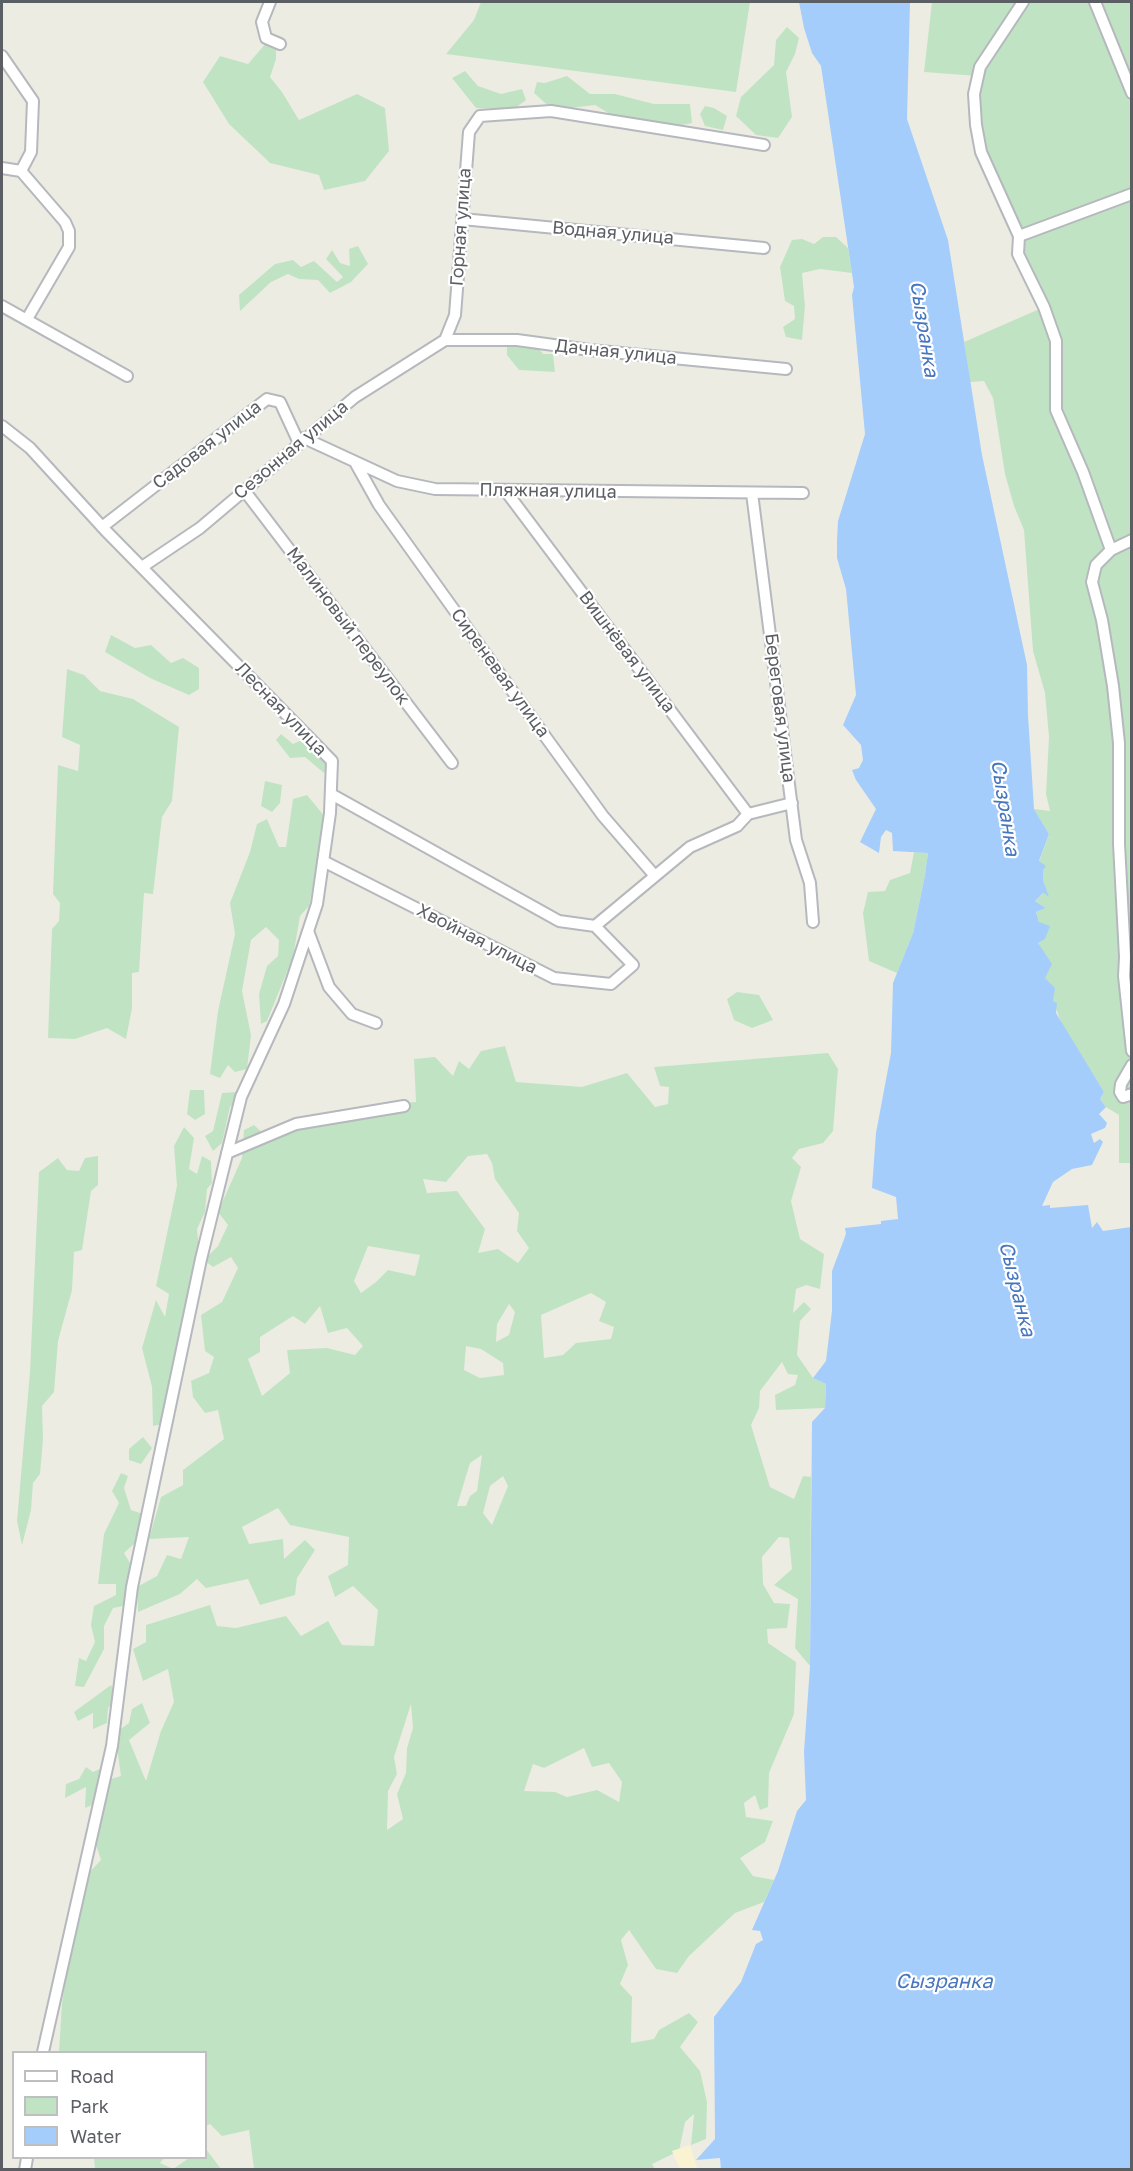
<!DOCTYPE html>
<meta charset="utf-8">
<style>
body{margin:0}
#map{position:relative;width:1133px;height:2171px;overflow:hidden;background:#edece3;font-family:"Golos Text",sans-serif}
canvas{display:block}
.frame{position:absolute;inset:0;border:3px solid #5b5e63;pointer-events:none}
.legend{position:absolute;left:12px;top:2051px;width:195px;height:108px;box-sizing:border-box;background:#fff;border:2px solid #bdbfc1;margin:0;padding:8px 10px;list-style:none;font-size:18px;color:#5b5e63}
.legend li{display:flex;align-items:center;gap:12px;height:30px}
.legend b{width:30px;border:2px solid #bdbfc1}
</style>
<div id="map">
<canvas width="1133" height="2171"></canvas>
<div class="frame"></div>
<ul class="legend">
<li><b style="height:8px;background:#fff"></b>Road</li>
<li><b style="height:16px;background:#c0e4c3"></b>Park</li>
<li><b style="height:16px;background:#a4cdfc"></b>Water</li>
</ul>
</div>
<script>
const ctx = document.querySelector('canvas').getContext('2d');
ctx.lineJoin = 'round';
function paint(path, color) { ctx.fillStyle = color; ctx.fill(path, 'evenodd'); }
const shape = rows => new Path2D(rows.map(r => 'M' + r).join(''));
function trace(path, color, width, dash) { ctx.strokeStyle = color; ctx.lineWidth = width; ctx.lineCap = dash ? 'butt' : 'round'; ctx.setLineDash(dash || []); ctx.stroke(path); }
function write(font, color, halo, rows, align = 'center') {
  ctx.font = font + ' "Golos Text",sans-serif'; ctx.lineWidth = 4.5; ctx.setLineDash([]); ctx.textBaseline = 'middle'; ctx.strokeStyle = halo; ctx.fillStyle = color; for (const [text, x, y, turn = 0] of rows) {
    ctx.save(); ctx.translate(x, y); ctx.rotate((+turn || 0) * Math.PI / 180); ctx.textAlign = isNaN(turn) ? turn : align; if (halo) ctx.strokeText(text, 0, 0); ctx.fillText(text, 0, 0); ctx.restore();
  }
}
paint(shape([
 [481,2,750,2,736,92,446,54,474,20],
 [932,2,1131,2,1131,1163,1119,1163,1119,1115,1106,1107,1100,1099,1104,1092,1062,1025,1045,978,1038,942,1039,922,1036,912,1046,908,1035,901,1043,893,1048,896,1043,880,1043,870,1039,862,1049,834,1034,809,1050,811,1046,794,1049,737,1045,693,1033,651,1024,530,1014,506,1005,474,993,398,984,381,970,382,964,342,1044,307,1018,254,1019,236,981,152,978,76,924,72],
 [787,27,799,38,795,54,786,72,792,117,778,138,756,135,736,116,741,97,774,65,776,40],
 [267,42,276,44,276,59,270,77,282,92,299,120,357,94,385,108,389,151,365,181,324,190,319,175,270,163,229,124,203,82,220,56,248,64],
 [465,71,478,86,501,94,522,89,526,100,514,109,476,108,452,78],
 [567,76,590,94,615,94,654,104,690,104,692,123,671,127,615,117,595,105,553,110,534,93,537,82,545,83],
 [705,106,714,108,727,116,723,130,705,126,700,114],
 [823,237,836,237,848,248,852,273,820,269,802,273,805,306,802,340,786,337,783,327,795,319,794,306,785,301,780,267,792,240,802,239,814,244],
 [358,246,368,264,351,282,330,293,318,280,299,279,288,274,271,282,240,311,239,295,275,264,293,260,301,267,314,261,337,282,343,277,326,259,332,250,340,263,350,266,349,249],
 [507,346,537,346,543,354,553,354,555,372,519,370,507,355],
 [111,635,135,648,151,645,171,663,183,658,199,668,199,689,189,695,150,678,105,652],
 [67,669,84,675,100,691,133,699,179,727,172,801,162,817,153,894,144,893,139,972,132,973,132,1008,126,1039,107,1028,75,1039,48,1038,52,929,59,921,60,903,53,894,58,765,78,771,80,745,62,737],
 [281,734,293,744,304,739,329,765,324,773,305,757,290,758,276,740],
 [265,781,282,785,280,803,272,812,261,806],
 [307,795,326,818,309,906,300,916,293,957,267,1021,261,1024,259,994,267,966,278,956,279,940,266,927,251,940,242,991,251,1035,247,1069,235,1072,228,1065,220,1078,210,1074,218,1011,235,934,230,903,250,852,257,824,267,819,279,847,286,847,293,799],
 [914,852,928,853,925,875,913,933,897,973,869,961,863,913,868,892,885,891,890,880,910,873],
 [737,992,759,995,773,1020,752,1028,734,1020,727,999],
 [505,1046,516,1082,582,1087,627,1073,655,1107,668,1104,669,1087,660,1086,654,1067,828,1053,838,1069,833,1131,823,1143,799,1149,792,1158,801,1167,791,1201,800,1239,824,1254,820,1289,806,1285,796,1289,793,1313,804,1302,811,1309,800,1321,797,1355,813,1378,826,1384,825,1408,776,1410,775,1395,795,1385,798,1375,788,1374,782,1362,760,1391,759,1408,751,1425,770,1487,794,1499,803,1476,811,1477,810,1666,795,1648,798,1599,774,1585,792,1569,789,1538,779,1537,762,1557,763,1584,774,1603,790,1604,787,1628,767,1629,768,1643,796,1662,794,1714,769,1773,768,1807,760,1810,755,1795,744,1803,746,1817,773,1821,765,1842,740,1858,753,1876,774,1880,764,1902,735,1913,689,1956,677,1973,656,1969,629,1930,621,1940,628,1965,620,1984,632,1997,631,2043,654,2039,659,2030,689,2013,698,2022,680,2047,700,2071,707,2102,706,2139,691,2145,694,2114,685,2122,679,2151,652,2164,655,2169,254,2169,249,2130,222,2136,210,2124,206,2126,206,2052,59,2052,62,2003,81,1881,101,1860,93,1836,104,1781,121,1776,115,1733,129,1723,132,1709,142,1703,150,1723,129,1740,146,1781,161,1731,174,1702,168,1669,143,1681,133,1649,146,1642,146,1625,210,1605,217,1626,236,1628,286,1616,301,1636,328,1621,342,1645,374,1646,378,1610,353,1586,335,1597,328,1576,348,1565,349,1537,290,1525,278,1508,242,1527,249,1544,283,1539,284,1559,305,1540,315,1550,297,1578,295,1595,260,1605,248,1579,206,1588,197,1579,180,1594,138,1612,137,1587,157,1576,167,1555,181,1559,189,1537,149,1539,161,1497,183,1485,183,1470,224,1439,218,1410,205,1413,193,1397,191,1381,209,1373,214,1357,205,1351,201,1315,222,1302,238,1268,231,1257,213,1267,204,1260,218,1246,228,1225,218,1212,242,1158,244,1130,254,1125,268,1138,390,1104,416,1102,414,1059,435,1057,453,1076,459,1061,469,1069,481,1051],
 [487,1154,492,1163,495,1179,519,1213,517,1231,529,1248,518,1263,498,1249,478,1253,485,1229,457,1191,427,1193,423,1179,446,1182,468,1156],
 [368,1246,420,1255,415,1276,388,1270,376,1282,361,1293,354,1281],
 [591,1293,606,1302,599,1321,614,1327,611,1339,576,1343,563,1355,544,1358,541,1315],
 [509,1304,515,1312,509,1335,496,1342,497,1324],
 [320,1306,328,1333,347,1328,363,1346,355,1355,327,1348,287,1350,290,1373,262,1396,248,1359,260,1352,260,1337,293,1316,305,1324],
 [466,1346,481,1349,503,1363,504,1375,480,1378,464,1370],
 [482,1455,477,1491,470,1496,466,1506,457,1506,470,1463],
 [503,1476,508,1486,492,1525,483,1513,490,1486],
 [411,1704,413,1728,407,1748,406,1773,397,1794,403,1819,387,1830,388,1791,397,1774,394,1757],
 [584,1748,592,1767,609,1763,622,1782,619,1802,597,1790,567,1797,555,1792,524,1791,533,1764,544,1768],
 [190,1090,204,1090,205,1114,195,1120,187,1114],
 [237,1092,237,1101,230,1107,222,1143,213,1151,205,1136,213,1131,222,1093],
 [184,1127,194,1138,189,1169,197,1174,202,1156,211,1161,212,1183,207,1189,205,1212,197,1229,199,1250,162,1424,153,1426,152,1387,142,1348,156,1300,165,1317,169,1294,156,1286,177,1186,174,1146],
 [98,1156,98,1185,91,1191,82,1250,74,1252,72,1290,58,1341,54,1392,42,1406,43,1439,40,1474,33,1483,31,1510,22,1545,17,1521,30,1372,39,1172,58,1158,67,1170,79,1171,85,1158],
 [143,1437,152,1448,141,1464,129,1460,129,1449],
 [121,1473,128,1476,124,1488,131,1510,143,1514,142,1548,134,1544,124,1553,130,1563,128,1605,113,1608,104,1626,104,1649,84,1687,75,1686,79,1658,86,1661,95,1642,91,1625,94,1606,116,1595,116,1584,98,1584,104,1534,119,1503,112,1491],
 [111,1685,117,1698,108,1708,107,1723,93,1729,93,1713,78,1721,74,1712],
 [86,1767,93,1772,104,1767,92,1805,85,1808,86,1787,65,1798,66,1784,79,1779],
 [206,2149,221,2169,95,2169,94,2158,164,2158,160,2163,173,2169,189,2158,206,2158]
]), '#c0e4c3');
paint(shape([
 [690,2145,697,2168,680,2169,672,2151]
]), '#f9f3d2');
paint(shape([
 [799,2,910,2,907,119,948,240,982,455,1027,665,1028,715,1034,809,1049,834,1039,861,1046,866,1043,870,1043,880,1049,897,1043,893,1035,901,1046,908,1036,912,1039,922,1050,926,1045,939,1038,943,1052,964,1045,978,1055,988,1053,1001,1057,1003,1056,1013,1104,1092,1100,1099,1106,1107,1099,1114,1107,1123,1105,1128,1091,1134,1094,1143,1100,1139,1103,1142,1092,1165,1072,1169,1053,1182,1042,1206,1050,1205,1050,1208,1088,1205,1092,1228,1097,1222,1103,1231,1131,1227,1131,2169,721,2170,720,2158,696,2160,715,2139,714,2017,741,1982,756,1944,763,1940,760,1931,752,1930,778,1871,797,1811,806,1800,804,1752,810,1666,812,1422,825,1408,826,1384,813,1378,826,1361,832,1311,832,1271,846,1234,845,1228,881,1224,881,1221,898,1219,896,1197,872,1188,876,1133,891,1053,893,983,913,933,925,875,928,853,893,851,892,833,886,830,881,837,879,853,860,842,876,809,856,780,852,770,859,768,863,760,861,745,843,725,856,695,846,589,837,558,837,540,838,521,865,434,852,295,854,287,821,66,812,53,804,28]
]), '#a4cdfc');
const minor = shape([
 [270,2,262,22,266,38,280,44],
 [1023,2,980,67,974,94,976,125,981,152,1019,236,1018,254,1044,307,1056,341,1056,410,1083,472,1111,550],
 [1095,2,1132,93],
 [2,56,33,101,31,152,21,171,2,168],
 [21,171,65,222,69,231,69,247,27,319],
 [462,219,764,248],
 [1019,236,1132,194],
 [2,306,127,376],
 [445,340,455,315,469,132,480,116,551,111,764,145],
 [445,340,517,340,590,350,786,369],
 [2,426,30,448,105,530,332,761,330,813,317,904,284,1004,241,1097,201,1259,132,1587,112,1746,43,2052],
 [304,438,397,481,435,489,803,493],
 [355,462,379,505,497,670,603,816,655,876],
 [244,490,452,763],
 [505,490,748,814],
 [752,493,796,840,810,883,813,922],
 [102,527,267,399,280,402,299,443],
 [1132,540,1111,550,1096,565,1092,582,1102,620,1113,686,1119,743,1119,844,1125,957,1124,976,1132,1051],
 [142,567,200,528,355,397,445,340],
 [323,861,554,978,611,984,633,965,595,926,559,921,331,794],
 [595,926,690,847,737,826,748,814,792,803],
 [308,931,329,987,352,1014,376,1023],
 [1132,1065,1121,1084,1120,1092,1123,1097,1132,1094],
 [227,1153,296,1124,404,1106],
 [25,2170,27,2158]
]);
trace(minor, '#b5b8bd', 14);
trace(minor, '#fff', 10);
write('18px', '#5b5e63', '#fff', [
 ["Горная улица",461,227,-86],
 ["Водная улица",613,233,5],
 ["Дачная улица",616,352,6],
 ["Садовая улица",207,445,-38],
 ["Сезонная улица",291,450,-40],
 ["Пляжная улица",548,491,1],
 ["Малиновый переулок",348,626,53],
 ["Вишнёвая улица",627,652,53],
 ["Сиреневая улица",500,673,54],
 ["Береговая улица",780,708,83],
 ["Лесная улица",281,709,46],
 ["Хвойная улица",477,939,27]
]);
write('italic 20px', '#4876be', '#fff', [
 ["Сызранка",924,329,81],
 ["Сызранка",1005,808,81],
 ["Сызранка",1017,1289,76],
 ["Сызранка",944,1982]
]);
</script>
